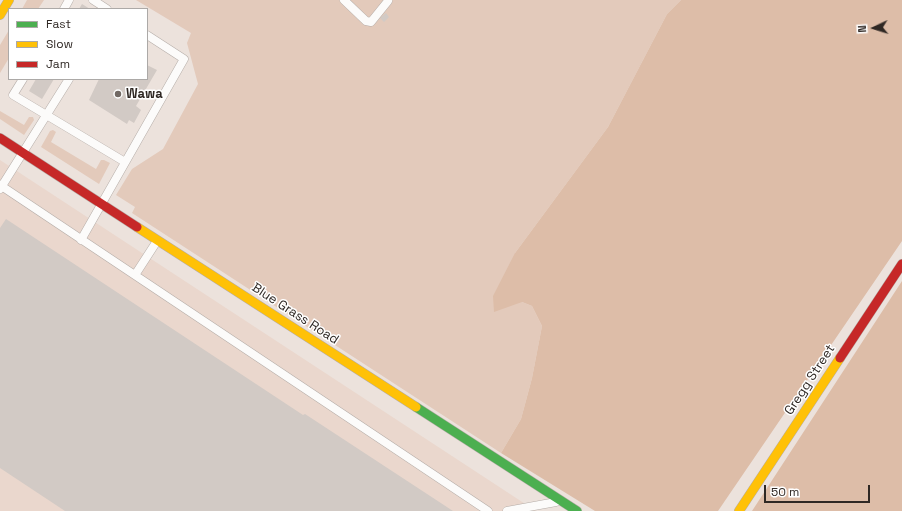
<!DOCTYPE html>
<html>
<head>
<meta charset="utf-8">
<style>
	body { margin:0 }
	#map { position:relative; width:902px; height:511px; overflow:hidden; background:#ece2dc; font-family:"Space Grotesk",sans-serif }
	canvas { display:block }
	.legend { position:absolute; left:8px; top:8px; width:140px; height:72px; box-sizing:border-box; background:#fff; border:1px solid #aca9a7; margin:0; padding:5px 7px; list-style:none; font-size:12px; color:#2f2824 }
	.legend li { display:flex; align-items:center; gap:8px; height:20px }
	.legend b { width:20px; border:1px solid #aca9a7 }
	.north { position:absolute; left:854px; top:8px; width:40px; height:40px; -webkit-text-stroke:3px #fff; paint-order:stroke; rotate:266deg; font-size:11px; font-weight:700; line-height:16px; text-align:center; color:#2f2824 }
	.north::after { content:''; display:block; margin:auto; width:14px; height:18px; background:#2f2824; clip-path:polygon(50% 0,100% 100%,50% 72%,0 100%) }
	.scale { position:absolute; left:764px; top:485px; width:106px; height:18px; box-sizing:border-box; border:2px solid #2f2824; border-top:0; padding-left:5px; font-size:12px; line-height:14px; white-space:nowrap; color:#2f2824; -webkit-text-stroke:3px #fff; paint-order:stroke }
</style>
</head>
<body>
<div id="map">
<canvas width="902" height="511"></canvas>
<ul class="legend">
<li><b style="height:5px;background:#4caf50"></b>Fast</li>
<li><b style="height:5px;background:#ffc107"></b>Slow</li>
<li><b style="height:5px;background:#c62828"></b>Jam</li>
</ul>
<div class="north">N</div>
<div class="scale">50 m</div>
</div>
<script>
const ctx = document.querySelector('canvas').getContext('2d');
ctx.lineJoin = 'round';
function fillPath(path, color) {
  ctx.fillStyle = color;
  ctx.fill(path, 'evenodd');
}
function shape(rows) {
  const path = new Path2D();
  for (const r of rows) {
    path.moveTo(r[0], r[1]);
    for (let i = 2; i < r.length; i += 2) path.lineTo(r[i], r[i + 1]);
  }
  return path;
}
function stroke(path, color, width, dash) {
  ctx.strokeStyle = color;
  ctx.lineWidth = width;
  ctx.lineCap = dash ? 'butt' : 'round';
  ctx.setLineDash(dash || []);
  ctx.stroke(path);
}
function write(font, color, halo, rows, align = 'center') {
  ctx.font = font + ' "Space Grotesk",sans-serif';
  ctx.lineWidth = 3;
  ctx.setLineDash([]);
  ctx.textBaseline = 'middle';
  ctx.strokeStyle = halo;
  ctx.fillStyle = color;
  for (const [text, x, y, turn = 0] of rows) {
    ctx.save();
    ctx.translate(x, y);
    ctx.rotate((+turn || 0) * Math.PI / 180);
    ctx.textAlign = isNaN(turn) ? turn : align;
    if (halo) ctx.strokeText(text, 0, 0);
    ctx.fillText(text, 0, 0);
    ctx.restore();
  }
}
const built = shape([
	[0,160,536,511,0,511]
]);
const green = shape([
	[27,0,44,0,38,9,22,9],
	[136,0,681,0,667,14,608,127,515,253,522,302,532,306,542,326,532,378,521,419,501,453,132,213,135,207,116,195,132,169,163,149,198,84,187,43,191,33],
	[9,30,9,58,0,73,0,45],
	[0,111,24,125,29,117,33,117,34,120,24,135,0,119],
	[53,130,56,132,51,142,96,169,101,160,104,160,110,163,99,184,41,147,50,131]
]);
const forest = shape([
	[681,0,902,0,902,241,718,511,595,511,501,453,521,419,532,378,542,326,532,306,522,302,494,312,493,296,515,253,608,127,667,14],
	[902,281,902,511,752,511]
]);
const building = shape([
	[82,4,90,9,79,9],
	[386,13,389,17,384,22,380,18],
	[147,65,157,70,136,106,141,110,134,123,129,120,127,124,89,100,99,79,147,79],
	[36,79,54,79,42,99,29,91],
	[6,219,303,415,305,414,453,511,65,511,0,468,0,228]
]);
const lane = shape([
	[93,0,107,9],
	[344,0,366,21,371,22,388,1],
	[64,9,69,0],
	[23,79,13,95,125,162],
	[0,185,488,511],
	[0,189,69,79],
	[81,240,184,59,147,35],
	[135,275,157,241],
	[507,511,556,502]
]);
const fast = shape([
	[416,407,577,511]
]);
const slow = shape([
	[0,15,9,0],
	[137,227,416,407],
	[739,511,840,358]
]);
const jam = shape([
	[0,138,137,227],
	[840,358,902,264]
]);
const markers = [
	[118,94,4,"#716964"]
];
const poiNames = [
	["Wawa",126,94]
];
const streetNames = [
	["Blue Grass Road",295,314,33],
	["Gregg Street",810,380,-57]
];
fillPath(built, '#ead7cd');
fillPath(green, '#e3cabb');
fillPath(forest, '#ddbda8');
fillPath(building, '#d2cac5');
stroke(lane, '#b5ada8', 9);
stroke(fast, '#b5ada8', 10);
stroke(slow, '#b5ada8', 10);
stroke(jam, '#b5ada8', 10);
stroke(lane, '#fcfbfa', 8);
stroke(fast, '#4caf50', 9);
stroke(slow, '#ffc107', 9);
stroke(jam, '#c62828', 9);
for (const [x, y, r, color] of markers) {
  const dot = new Path2D();
  dot.arc(x, y, r, 0, 2 * Math.PI);
  ctx.fillStyle = color;
  ctx.fill(dot);
  stroke(dot, '#fff', 1.5);
}
write('bold 13px', '#2f2824', '#fff', poiNames, 'left');
write('13px', '#2f2824', '#fff', streetNames);
</script>
</body>
</html>
